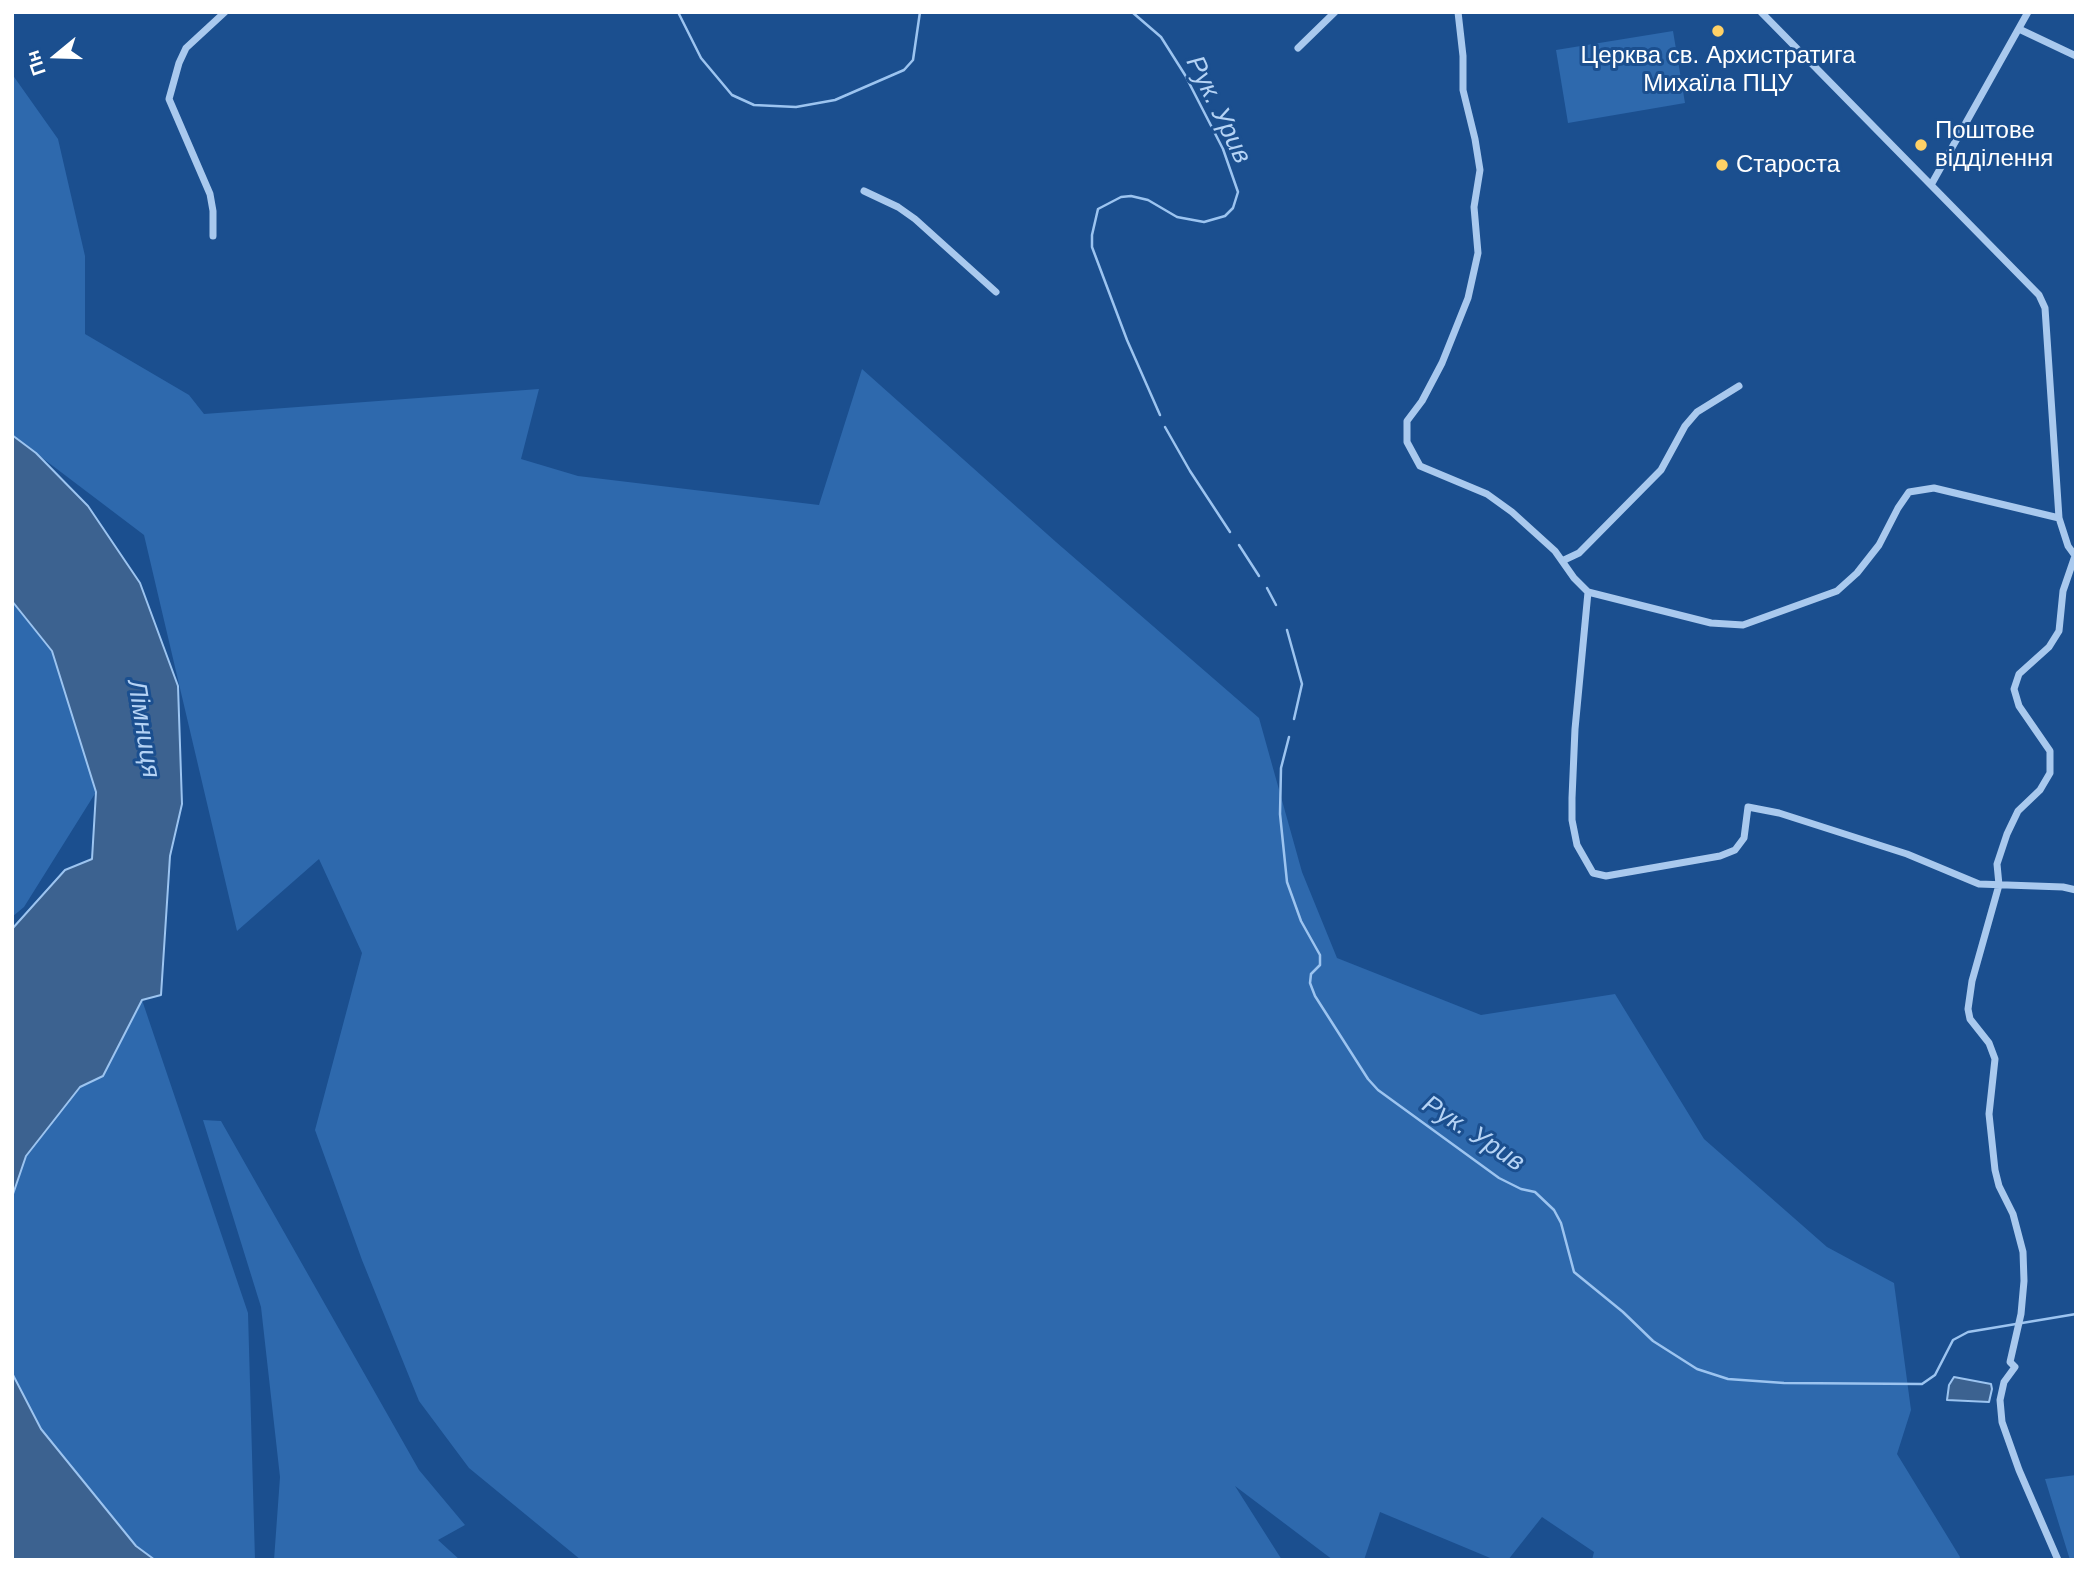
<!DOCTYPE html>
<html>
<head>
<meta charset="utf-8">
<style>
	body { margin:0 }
	#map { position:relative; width:2088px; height:1572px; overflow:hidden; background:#1b4f8f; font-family:Arial,sans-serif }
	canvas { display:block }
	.frame { position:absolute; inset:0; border:14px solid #fff; pointer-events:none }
	.north { position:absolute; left:21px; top:21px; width:70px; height:70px; -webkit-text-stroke:5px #1b4f8f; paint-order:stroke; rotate:251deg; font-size:19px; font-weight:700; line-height:28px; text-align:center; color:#fff }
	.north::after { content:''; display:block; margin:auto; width:24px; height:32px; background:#fff; clip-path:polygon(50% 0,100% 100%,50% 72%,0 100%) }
</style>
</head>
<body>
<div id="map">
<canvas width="2088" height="1572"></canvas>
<div class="frame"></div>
<div class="north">Пн</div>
</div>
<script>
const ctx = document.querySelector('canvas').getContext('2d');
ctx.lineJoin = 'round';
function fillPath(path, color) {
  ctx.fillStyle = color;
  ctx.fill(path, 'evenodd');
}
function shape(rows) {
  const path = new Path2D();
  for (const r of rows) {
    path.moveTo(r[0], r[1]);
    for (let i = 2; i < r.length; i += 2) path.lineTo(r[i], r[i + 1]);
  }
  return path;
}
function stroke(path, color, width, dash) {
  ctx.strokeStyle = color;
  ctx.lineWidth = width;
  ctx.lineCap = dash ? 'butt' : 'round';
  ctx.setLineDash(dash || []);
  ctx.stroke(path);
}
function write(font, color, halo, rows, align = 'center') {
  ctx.font = font + ' Arial,sans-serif';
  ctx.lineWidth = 6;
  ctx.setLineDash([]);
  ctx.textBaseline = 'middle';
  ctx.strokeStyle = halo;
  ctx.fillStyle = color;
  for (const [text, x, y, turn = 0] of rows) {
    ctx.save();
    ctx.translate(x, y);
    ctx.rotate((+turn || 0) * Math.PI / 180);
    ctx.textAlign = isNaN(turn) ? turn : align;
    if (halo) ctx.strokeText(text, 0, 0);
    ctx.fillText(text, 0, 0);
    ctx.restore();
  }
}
const green = shape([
	[1673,31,1685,103,1568,123,1556,50],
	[12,74,58,139,85,256,85,334,189,395,204,414,539,389,521,459,578,476,819,505,862,369,1056,542,1259,718,1302,872,1337,958,1481,1015,1615,994,1704,1139,1827,1247,1894,1283,1911,1410,1897,1454,1960,1557,1959,1560,1592,1560,1594,1552,1542,1517,1508,1560,1495,1560,1380,1512,1364,1560,1333,1560,1235,1486,1282,1560,581,1560,469,1468,419,1401,362,1260,315,1130,362,953,319,859,237,931,144,535,12,435],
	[12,601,52,651,96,792,24,907,12,917],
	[142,1000,248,1313,255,1560,155,1560,136,1546,41,1429,12,1373,12,1197,26,1156,80,1087,103,1076],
	[203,1120,221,1121,419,1470,465,1525,438,1540,460,1560,274,1560,280,1477,261,1307],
	[2076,1475,2076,1560,2070,1560,2045,1479]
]);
const water = shape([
	[12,435,36,453,88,506,140,583,178,686,182,804,170,856,161,995,142,1000,103,1076,80,1087,26,1156,12,1197,12,929,65,870,92,859,96,792,52,651,12,601,12,435],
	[12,1373,41,1429,136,1546,155,1560,12,1560,12,1373],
	[1954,1377,1991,1384,1992,1389,1989,1402,1947,1400,1949,1385,1954,1377]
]);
const stream = shape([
	[678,12,701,58,732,95,754,105,796,107,835,100,904,70,913,60,920,12],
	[1132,12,1161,37,1185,75,1223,149,1238,192,1233,208,1225,216,1204,222,1177,217,1148,200,1131,196,1121,197,1098,209,1092,235,1092,247,1127,340,1160,415],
	[1165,427,1190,471,1230,532],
	[1239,545,1259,576],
	[1267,588,1276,605],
	[1287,630,1302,684,1294,719],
	[1289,737,1281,768,1280,814,1287,882,1301,921,1320,955,1320,965,1311,974,1310,983,1315,996,1368,1079,1378,1090,1499,1178,1521,1189,1535,1192,1554,1210,1561,1223,1574,1272,1623,1312,1653,1341,1697,1369,1728,1379,1784,1383,1922,1384,1935,1375,1953,1340,1968,1332,2076,1314]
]);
const minor = shape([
	[1458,12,1463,56,1463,90,1475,139,1480,170,1474,207,1478,253,1468,298,1442,363,1422,401,1407,421,1407,442,1420,466,1487,494,1512,512,1555,551,1574,578,1588,592,1711,623,1743,625,1837,591,1857,573,1879,545,1898,508,1909,492,1934,488,2059,518],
	[1761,12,2039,295,2045,308,2059,518,2068,546,2076,557],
	[2019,29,2076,56],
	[1298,48,1335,12],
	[1931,185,2028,12],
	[864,191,898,207,915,219,996,292],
	[213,236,213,211,210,194,169,99,179,63,186,48,225,12],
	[1562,561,1579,553,1661,470,1685,426,1697,412,1739,386],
	[1588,592,1575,729,1572,798,1572,820,1577,845,1593,873,1606,876,1720,856,1735,850,1744,838,1748,807,1779,813,1907,854,1979,884,2063,887,2076,890],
	[2058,1560,2019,1470,2002,1422,2000,1400,2004,1382,2015,1367,2010,1362,2021,1314,2024,1281,2023,1252,2013,1214,1999,1186,1995,1170,1989,1114,1995,1059,1989,1043,1970,1019,1968,1009,1972,981,1999,885,1997,864,2007,834,2018,811,2040,790,2050,773,2050,751,2019,706,2014,689,2019,674,2049,647,2059,631,2063,591,2075,556]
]);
const markers = [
	[1718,31,7,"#ffd166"],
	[1921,145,7,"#ffd166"],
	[1722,165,7,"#ffd166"]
];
const poiNames = [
	["Церква св. Архистратига",1718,56,"center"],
	["Михаїла ПЦУ",1718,84,"center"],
	["Поштове",1935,131],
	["відділення",1935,159],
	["Староста",1736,165]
];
const waterNames = [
	["Рук. Урив",1218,110,64],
	["Лімниця",143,729,81],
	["Рук. Урив",1473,1134,33]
];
fillPath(green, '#2e69ad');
fillPath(water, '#3c6290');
stroke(water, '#9cc4f0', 2);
stroke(stream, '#9cc4f0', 2.5);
stroke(minor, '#a9c9ee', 7);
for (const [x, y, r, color] of markers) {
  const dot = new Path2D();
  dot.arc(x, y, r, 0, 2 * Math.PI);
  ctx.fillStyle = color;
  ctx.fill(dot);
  stroke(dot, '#1b4f8f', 2.5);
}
write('24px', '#fff', '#1b4f8f', poiNames, 'left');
write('italic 26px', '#b5d3f5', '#1b4f8f', waterNames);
</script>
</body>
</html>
